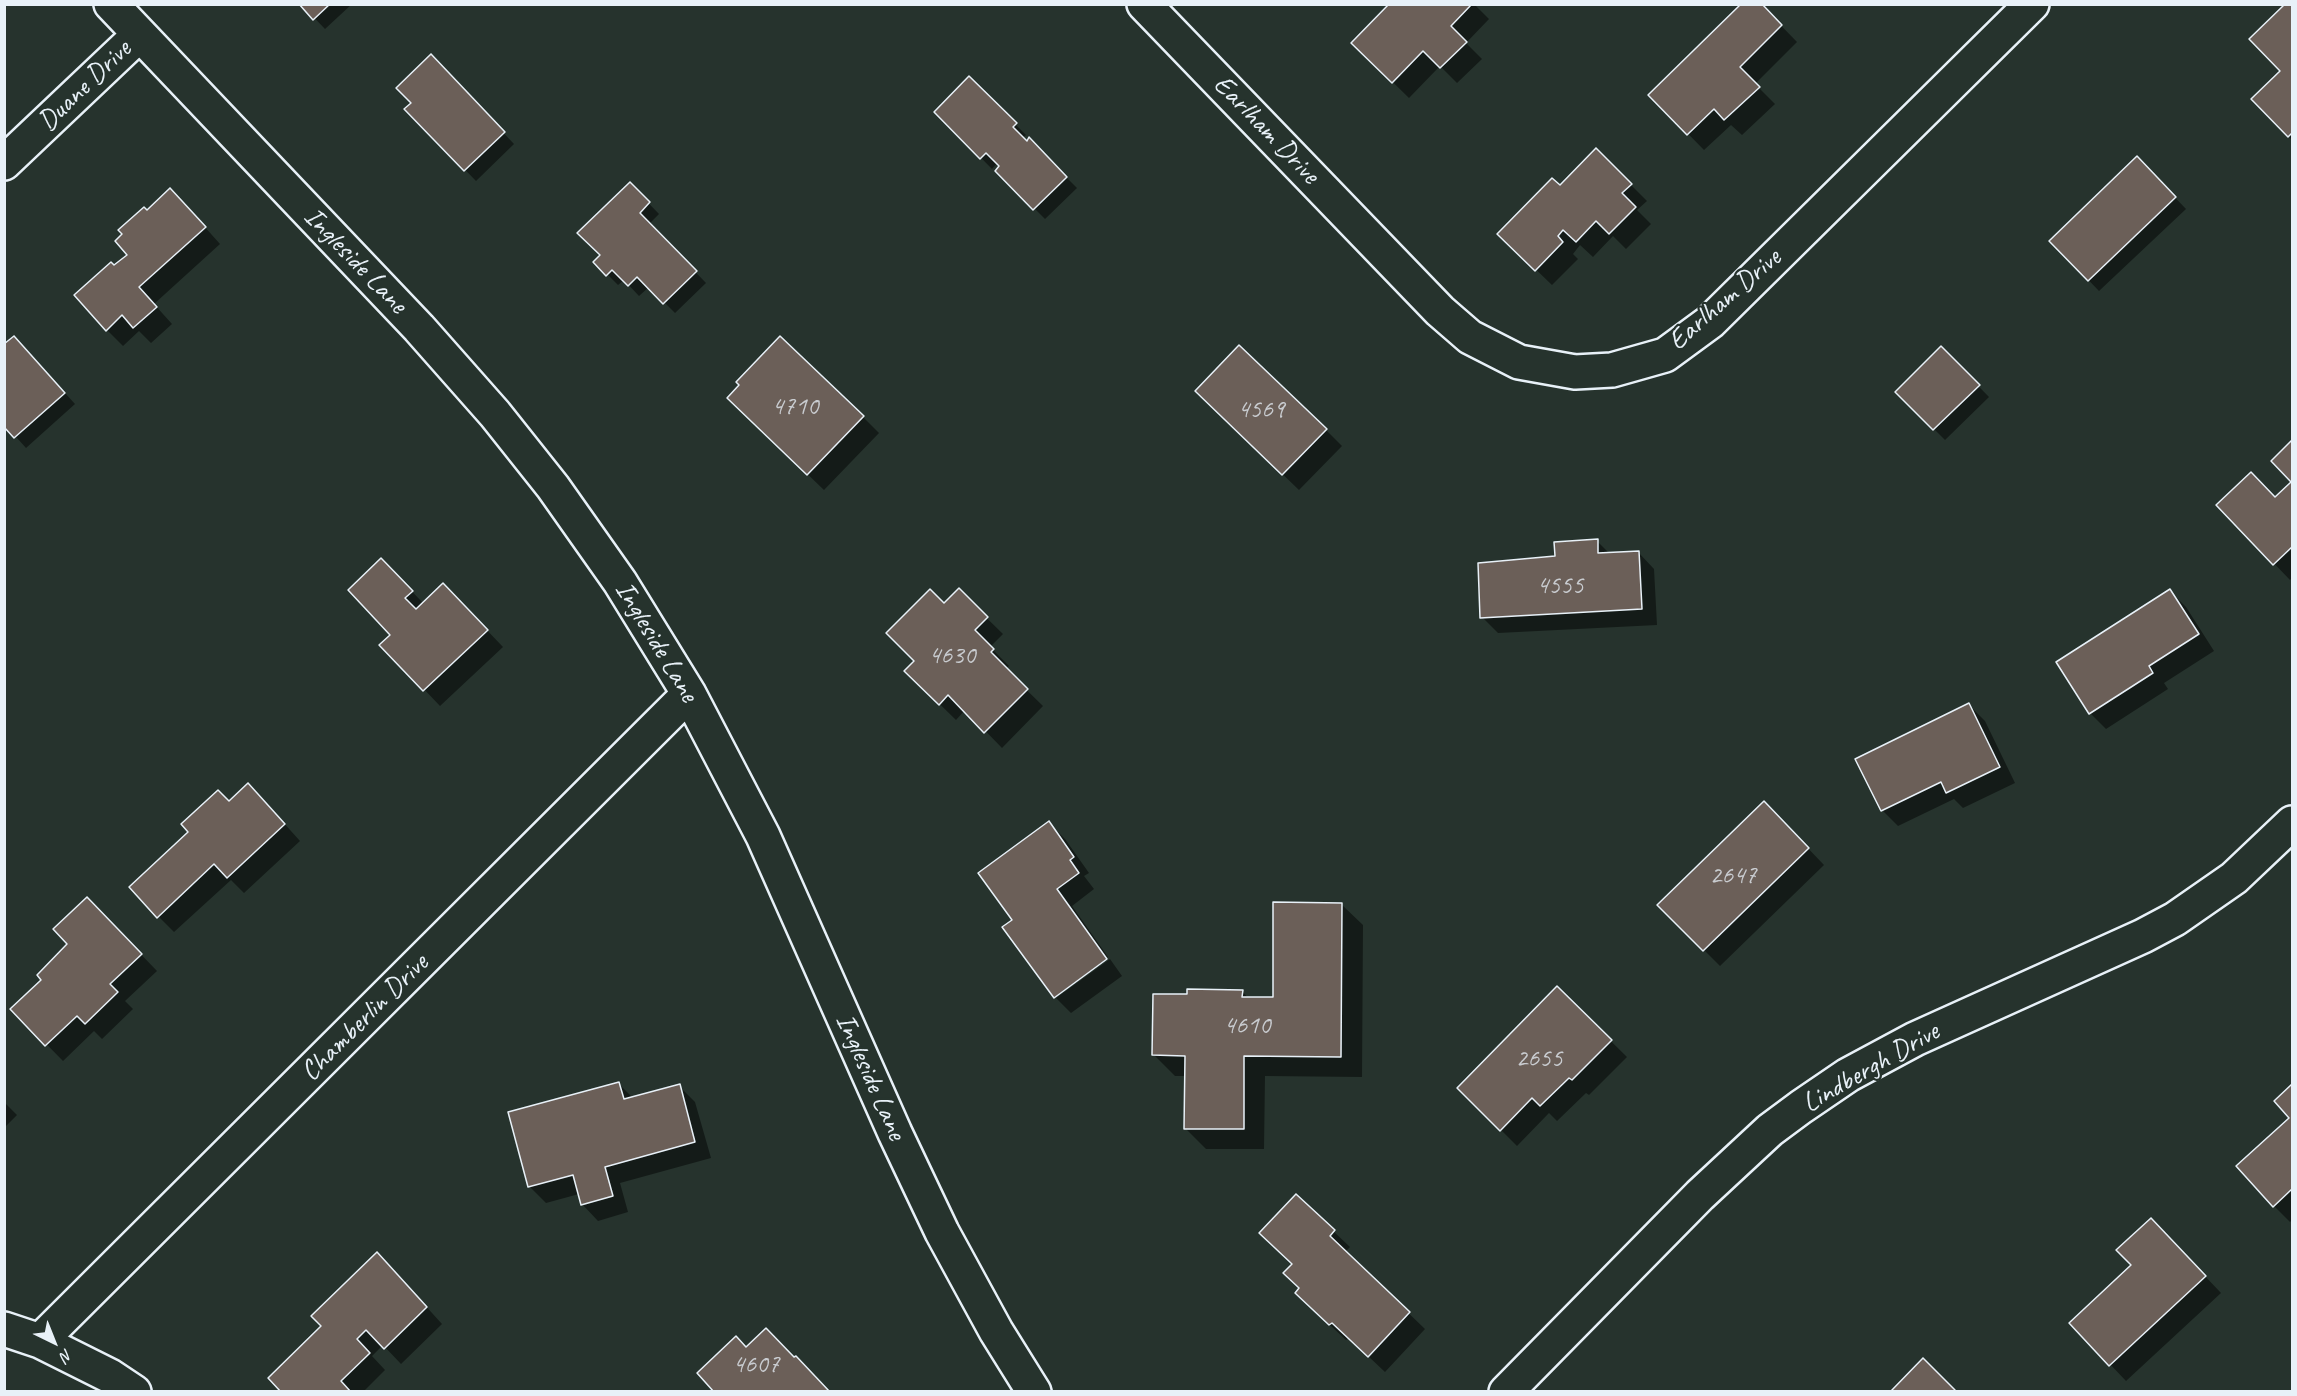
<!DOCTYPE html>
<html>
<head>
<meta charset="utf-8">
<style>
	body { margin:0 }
	#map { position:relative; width:2297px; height:1396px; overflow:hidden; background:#26332d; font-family:Caveat,sans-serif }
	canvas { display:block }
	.frame { position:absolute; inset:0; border:6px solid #e8f1f8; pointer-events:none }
	.north { position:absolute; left:24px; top:1312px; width:60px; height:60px; -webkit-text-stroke:4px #26332d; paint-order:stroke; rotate:137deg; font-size:16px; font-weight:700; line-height:24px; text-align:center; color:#e8f1f8 }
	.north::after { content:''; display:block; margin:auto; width:21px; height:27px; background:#e8f1f8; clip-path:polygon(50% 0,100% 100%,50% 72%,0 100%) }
</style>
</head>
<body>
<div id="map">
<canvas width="2297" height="1396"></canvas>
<div class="frame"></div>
<div class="north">N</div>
</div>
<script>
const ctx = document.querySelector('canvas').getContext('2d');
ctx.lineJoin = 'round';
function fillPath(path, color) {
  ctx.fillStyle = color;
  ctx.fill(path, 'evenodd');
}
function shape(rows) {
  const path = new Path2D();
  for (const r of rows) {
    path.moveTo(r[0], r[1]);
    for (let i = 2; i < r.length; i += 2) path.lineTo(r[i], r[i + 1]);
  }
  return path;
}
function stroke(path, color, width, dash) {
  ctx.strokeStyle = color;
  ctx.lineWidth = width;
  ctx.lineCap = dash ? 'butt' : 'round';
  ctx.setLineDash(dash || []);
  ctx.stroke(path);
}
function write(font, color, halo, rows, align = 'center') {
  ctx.font = font + ' Caveat,sans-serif';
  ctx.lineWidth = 4.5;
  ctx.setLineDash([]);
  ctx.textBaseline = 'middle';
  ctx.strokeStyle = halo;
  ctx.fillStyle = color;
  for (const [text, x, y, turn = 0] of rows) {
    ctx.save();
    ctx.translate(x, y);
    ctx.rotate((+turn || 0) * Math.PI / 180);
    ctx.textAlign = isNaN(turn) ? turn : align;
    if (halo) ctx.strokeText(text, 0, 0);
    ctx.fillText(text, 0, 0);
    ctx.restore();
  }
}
const shadow = shape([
	[301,4,352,4,325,29],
	[1392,4,1474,4,1489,19,1466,43,1482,59,1457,83,1440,66,1409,98,1353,43],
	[1760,4,1797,42,1755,84,1775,104,1742,135,1731,125,1704,150,1650,95],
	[2287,4,2292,4,2292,140,2253,99,2282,71],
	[441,67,514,144,476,181,406,109],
	[969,78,1026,135,1022,138,1027,143,1029,140,1077,188,1045,219,997,171,1001,166,998,162,992,169,936,112],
	[1596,150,1647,201,1637,210,1651,224,1626,249,1613,236,1593,257,1580,245,1573,254,1578,259,1552,285,1499,234,1560,187],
	[2137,158,2186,209,2099,291,2051,241],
	[630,184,659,214,649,224,706,283,675,313,649,287,639,296,624,280,618,285,595,262,602,255],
	[186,206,220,244,154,304,172,324,151,343,139,331,123,346,107,330,114,267],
	[4,346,25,349,75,404,26,448,9,429,4,433],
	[1941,348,1989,397,1945,440,1897,392],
	[1213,407,1326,430,1342,446,1299,490],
	[745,414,863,417,879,433,824,490],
	[2292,442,2292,481,2273,461],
	[2292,482,2292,578,2290,580,2218,505,2275,499],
	[1597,541,1610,554,1638,552,1654,569,1657,625,1498,633,1482,617],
	[397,576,424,604,459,601,503,647,440,706,382,645,393,635],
	[959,591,1003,634,990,647,1009,666,1005,669,1043,706,1002,748,965,710,956,720,906,671,916,661,944,606],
	[2170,591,2186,607,2214,651,2164,683,2168,689,2106,729,2090,713],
	[1969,705,1985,721,2015,783,1963,808,1954,799,1898,826,1882,810],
	[264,801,300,841,244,893,231,880,174,932,158,916,229,803],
	[1780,819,1824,865,1720,966,1659,905],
	[1049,823,1065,839,1089,873,1084,876,1094,889,1072,906,1108,957,1055,995,1055,998,1004,927,1014,920],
	[1342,905,1363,925,1362,1077,1265,1076,1264,1149,1206,1149,1185,1128,1186,1076,1175,1076,1154,1055,1189,995,1242,991,1249,999,1274,999],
	[103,915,157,971,125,1001,133,1009,102,1039,94,1031,63,1061,12,1009,43,980],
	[1110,959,1122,976,1071,1013,1056,998],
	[1557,988,1627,1057,1589,1095,1586,1093,1557,1121,1549,1113,1517,1146,1459,1088],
	[619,1084,633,1098,679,1086,695,1102,711,1158,620,1183,628,1212,598,1221,582,1204,579,1194,546,1203,530,1187,510,1113],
	[2292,1086,2292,1220,2290,1222,2274,1206,2291,1118,2276,1101],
	[4,1102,17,1115,4,1128],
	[1296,1196,1350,1247,1345,1252,1425,1329,1385,1372,1349,1338,1346,1340,1313,1309,1300,1289,1293,1264],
	[2167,1236,2221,1293,2126,1381,2071,1323],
	[393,1270,442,1324,401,1364,383,1345,372,1356,385,1370,363,1392,283,1392,323,1326]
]);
const building = shape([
	[299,4,330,4,313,20,299,4],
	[1389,4,1472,4,1451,26,1467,42,1440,68,1423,51,1392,83,1351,43,1389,4],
	[1741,4,1762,4,1782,25,1740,67,1760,87,1724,120,1714,109,1687,135,1648,95,1741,4],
	[2285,4,2292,4,2292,133,2288,137,2251,99,2280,71,2249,39,2285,4],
	[431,54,505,132,464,171,404,109,411,103,396,88,431,54],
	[969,76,1017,123,1013,127,1027,141,1029,137,1067,177,1033,210,995,171,999,166,986,153,980,159,934,112,969,76],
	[1596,148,1632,184,1622,193,1636,207,1609,234,1596,221,1576,242,1563,230,1558,236,1563,242,1535,271,1497,234,1552,178,1560,185,1596,148],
	[2137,156,2176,197,2088,281,2049,241,2137,156],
	[630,182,650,202,640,213,697,271,663,304,637,277,628,286,612,270,606,276,593,262,600,255,577,233,630,182],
	[170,188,206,227,139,287,157,307,133,328,122,315,106,331,74,295,111,262,114,265,127,255,115,241,122,234,118,230,144,207,147,210,170,188],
	[14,336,65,393,14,438,4,427,4,344,14,336],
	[780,336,864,416,807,475,727,398,739,385,736,382,780,336],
	[1239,345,1327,429,1282,475,1195,391,1239,345],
	[1941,346,1980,385,1933,430,1895,392,1941,346],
	[2292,440,2292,547,2273,565,2216,505,2251,472,2275,497,2291,482,2271,461,2292,440],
	[1598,539,1598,553,1639,551,1642,609,1480,618,1478,563,1555,556,1554,542,1598,539],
	[381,558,413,591,405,598,416,609,443,583,488,630,423,691,379,645,390,635,348,590,381,558],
	[959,588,988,617,975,630,994,649,991,652,1028,689,984,733,948,695,939,705,904,671,914,661,886,633,930,589,944,603,959,588],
	[2170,589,2199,634,2149,666,2153,673,2089,714,2056,662,2170,589],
	[1969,703,2000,767,1946,793,1941,782,1881,811,1855,759,1969,703],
	[248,783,285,824,227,878,214,864,157,918,129,887,188,832,181,824,218,790,229,801,248,783],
	[1764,801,1809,848,1703,951,1657,905,1764,801],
	[1049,821,1074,857,1070,860,1079,873,1057,889,1107,959,1054,998,1002,927,1012,920,978,873,1049,821],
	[87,897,142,954,110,984,118,992,85,1024,77,1016,45,1046,10,1009,41,980,37,975,67,944,53,929,87,897],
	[1273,902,1342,903,1341,1057,1244,1056,1244,1129,1184,1129,1185,1056,1152,1055,1153,994,1187,994,1187,989,1243,990,1242,997,1273,997,1273,902],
	[1557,986,1612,1040,1572,1080,1569,1078,1540,1106,1532,1098,1500,1131,1457,1088,1557,986],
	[619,1082,624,1099,680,1084,695,1142,605,1167,613,1196,581,1205,573,1175,528,1187,508,1112,619,1082],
	[2292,1084,2292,1189,2273,1207,2236,1166,2289,1118,2274,1101,2292,1084],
	[1296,1194,1335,1230,1330,1236,1410,1312,1368,1357,1332,1323,1329,1325,1295,1293,1299,1288,1283,1273,1292,1264,1259,1233,1296,1194],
	[2151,1218,2206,1276,2109,1366,2069,1323,2131,1265,2116,1250,2151,1218],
	[377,1252,427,1307,384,1349,366,1330,357,1339,370,1353,341,1381,351,1392,281,1392,268,1378,321,1326,311,1316,377,1252],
	[766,1328,794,1357,796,1356,830,1392,714,1392,697,1373,736,1336,746,1347,766,1328],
	[1923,1358,1955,1390,1953,1392,1891,1391,1923,1358]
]);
const minor = shape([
	[111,4,419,328,495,414,553,487,620,582,689,694,763,836,895,1133,942,1232,996,1331,1034,1392],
	[1144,4,1440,311,1470,337,1519,362,1575,372,1612,370,1665,355,1710,322,2032,4],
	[4,163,139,35],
	[4,1329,40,1341,110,1376,134,1392],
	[40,1341,689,694],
	[1506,1392,1700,1195,1770,1130,1801,1107,1848,1075,1915,1039,2143,936,2175,919,2234,878,2292,823]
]);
const numberNames = [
	["4710",795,407],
	["4569",1261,410],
	["4555",1560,586],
	["4630",952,656],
	["2647",1733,876],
	["4610",1247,1026],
	["2655",1539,1059],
	["4607",756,1365]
];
const streetNames = [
	["Duane Drive",85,86,-44],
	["Earlham Drive",1266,130,46],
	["Ingleside Lane",355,261,46],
	["Earlham Drive",1725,300,-41],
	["Ingleside Lane",656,642,59],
	["Chamberlin Drive",365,1018,-45],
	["Lindbergh Drive",1871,1068,-30],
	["Ingleside Lane",870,1077,66]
];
fillPath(shadow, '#0007');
fillPath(building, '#6b5f58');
stroke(building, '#e8f1f8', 1.5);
stroke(minor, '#e8f1f8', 38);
stroke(minor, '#26332d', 33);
write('26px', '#c9ccd0', null, numberNames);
write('28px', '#e8f1f8', '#26332d', streetNames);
</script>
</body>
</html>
